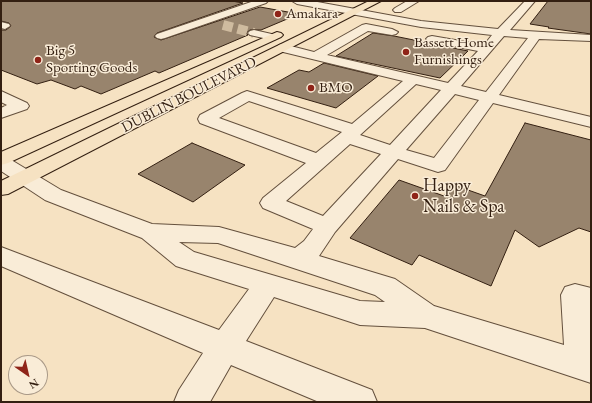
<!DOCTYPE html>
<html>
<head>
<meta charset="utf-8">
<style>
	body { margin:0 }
	#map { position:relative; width:592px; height:403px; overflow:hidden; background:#f6e2c2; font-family:"EB Garamond",serif }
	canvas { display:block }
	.frame { position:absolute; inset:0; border:2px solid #331f11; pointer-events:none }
	.north { position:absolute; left:8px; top:355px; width:40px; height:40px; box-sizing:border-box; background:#f9ecd7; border:1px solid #aa9a88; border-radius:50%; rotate:146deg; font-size:11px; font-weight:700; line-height:16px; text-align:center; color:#331f11 }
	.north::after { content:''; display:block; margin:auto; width:14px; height:18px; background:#8f2418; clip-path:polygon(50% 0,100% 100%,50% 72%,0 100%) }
</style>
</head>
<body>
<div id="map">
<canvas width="592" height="403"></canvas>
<div class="frame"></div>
<div class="north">N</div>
</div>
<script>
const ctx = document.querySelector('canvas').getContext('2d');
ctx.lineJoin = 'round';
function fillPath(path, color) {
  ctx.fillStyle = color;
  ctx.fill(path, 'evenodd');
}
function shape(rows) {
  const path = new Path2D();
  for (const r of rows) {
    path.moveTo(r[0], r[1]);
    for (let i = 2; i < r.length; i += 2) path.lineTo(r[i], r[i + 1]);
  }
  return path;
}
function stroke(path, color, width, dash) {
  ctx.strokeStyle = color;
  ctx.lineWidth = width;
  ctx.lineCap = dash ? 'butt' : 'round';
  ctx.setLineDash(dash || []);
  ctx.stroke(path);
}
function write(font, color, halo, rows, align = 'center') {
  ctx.font = font + ' "EB Garamond",serif';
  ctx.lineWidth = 3;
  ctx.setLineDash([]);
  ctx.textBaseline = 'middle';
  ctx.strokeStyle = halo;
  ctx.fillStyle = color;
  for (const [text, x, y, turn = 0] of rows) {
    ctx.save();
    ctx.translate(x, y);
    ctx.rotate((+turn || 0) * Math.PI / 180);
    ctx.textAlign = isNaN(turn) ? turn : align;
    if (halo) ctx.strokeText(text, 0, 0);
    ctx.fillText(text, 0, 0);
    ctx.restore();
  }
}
const building = shape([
	[1,1,232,1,243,3,157,33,154,37,161,40,260,7,299,14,261,30,250,30,246,33,248,35,159,73,155,71,101,94,81,86,75,89,51,80,37,84,1,70,1,30,6,30,11,26,9,23,1,21,1,1],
	[548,1,591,1,591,34,548,28,549,27,530,24,548,1],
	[373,33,394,36,468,51,440,78,336,56,373,33],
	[324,63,378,76,336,108,267,88,299,70,309,72,324,63],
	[525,123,591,140,591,232,579,228,539,247,515,230,491,286,419,255,412,265,350,238,399,180,444,196,451,184,485,196,525,123],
	[192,143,245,165,193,202,138,174,192,143]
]);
const minorTunnel = shape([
	[223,25,254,33]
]);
const minor = shape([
	[254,1,268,1,266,3,165,38,161,39,157,38,155,36,157,34,254,1],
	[292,1,312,1,421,21,498,29,525,1,535,1,510,30,591,35,591,41,539,39,499,95,591,117,591,127,493,103,445,170,438,172,398,159,335,232,319,256,395,279,434,306,564,345,561,295,565,287,575,284,591,288,591,383,425,328,360,325,274,297,246,341,372,390,377,402,319,402,231,365,210,402,174,402,179,390,203,353,1,266,1,247,219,330,249,289,176,266,142,238,45,200,1,171,1,156,8,158,61,190,152,224,219,227,295,248,304,241,313,229,263,208,260,203,263,198,306,163,200,123,198,119,200,115,242,93,247,91,352,124,403,81,279,51,277,48,279,45,283,44,314,52,362,25,366,24,392,29,398,32,396,34,392,35,368,31,327,55,448,83,478,51,428,41,426,39,428,37,432,36,484,45,492,35,421,27,297,4,292,1],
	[504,36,528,38,486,92,461,86,504,36],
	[416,84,441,90,390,145,360,135,416,84],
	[455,94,479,100,434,158,406,150,455,94],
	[249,101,342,132,316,153,219,118,249,101],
	[350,144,381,154,323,216,286,201,350,144],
	[179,242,218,243,375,295,385,302,360,301,194,252,179,242],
	[407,1,419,1,401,12,395,12,393,10,395,8,407,1],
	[1,22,9,24,10,26,5,29,1,28,1,22],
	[254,30,276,35,278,37,276,39,272,40,250,35,248,33,250,31,254,30],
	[1,91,27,103,29,106,27,109,1,118,1,108,7,105,1,102,1,91]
]);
const major = shape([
	[369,1,381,1,8,194,1,195,1,181,369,1],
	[277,32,281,33,283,35,281,37,8,163,1,165,1,152,277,32]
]);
const markers = [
	[278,14,4,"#8f2418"],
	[406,52,4,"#8f2418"],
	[38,60,4,"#8f2418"],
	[311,88,4,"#8f2418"],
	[415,196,4,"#8f2418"]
];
const farPoinames = [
	["Amakara",286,14],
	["Bassett Home",414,43],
	["Furnishings",414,60],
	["Big 5",46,51],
	["Sporting Goods",46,68],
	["BMO",319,88]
];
const farStreetnames = [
	["DUBLIN BOULEVARD",189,95,-27]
];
const poiNames = [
	["Happy",423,186],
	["Nails & Spa",423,207]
];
fillPath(building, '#98846d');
stroke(building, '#331f11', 1);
stroke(minorTunnel, '#cfbb9f', 10, [10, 5]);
stroke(minor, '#64503d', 2);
stroke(major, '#331f11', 2);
fillPath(minor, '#f9ecd7');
fillPath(major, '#f6e2c2');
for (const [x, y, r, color] of markers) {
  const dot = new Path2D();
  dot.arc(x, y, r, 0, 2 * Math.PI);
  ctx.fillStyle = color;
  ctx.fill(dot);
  stroke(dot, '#f9ecd7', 1.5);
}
write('15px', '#331f11', '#f9ecd7', farPoinames, 'left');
write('15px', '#331f11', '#f9ecd7', farStreetnames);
write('18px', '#331f11', '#f9ecd7', poiNames, 'left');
</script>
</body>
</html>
